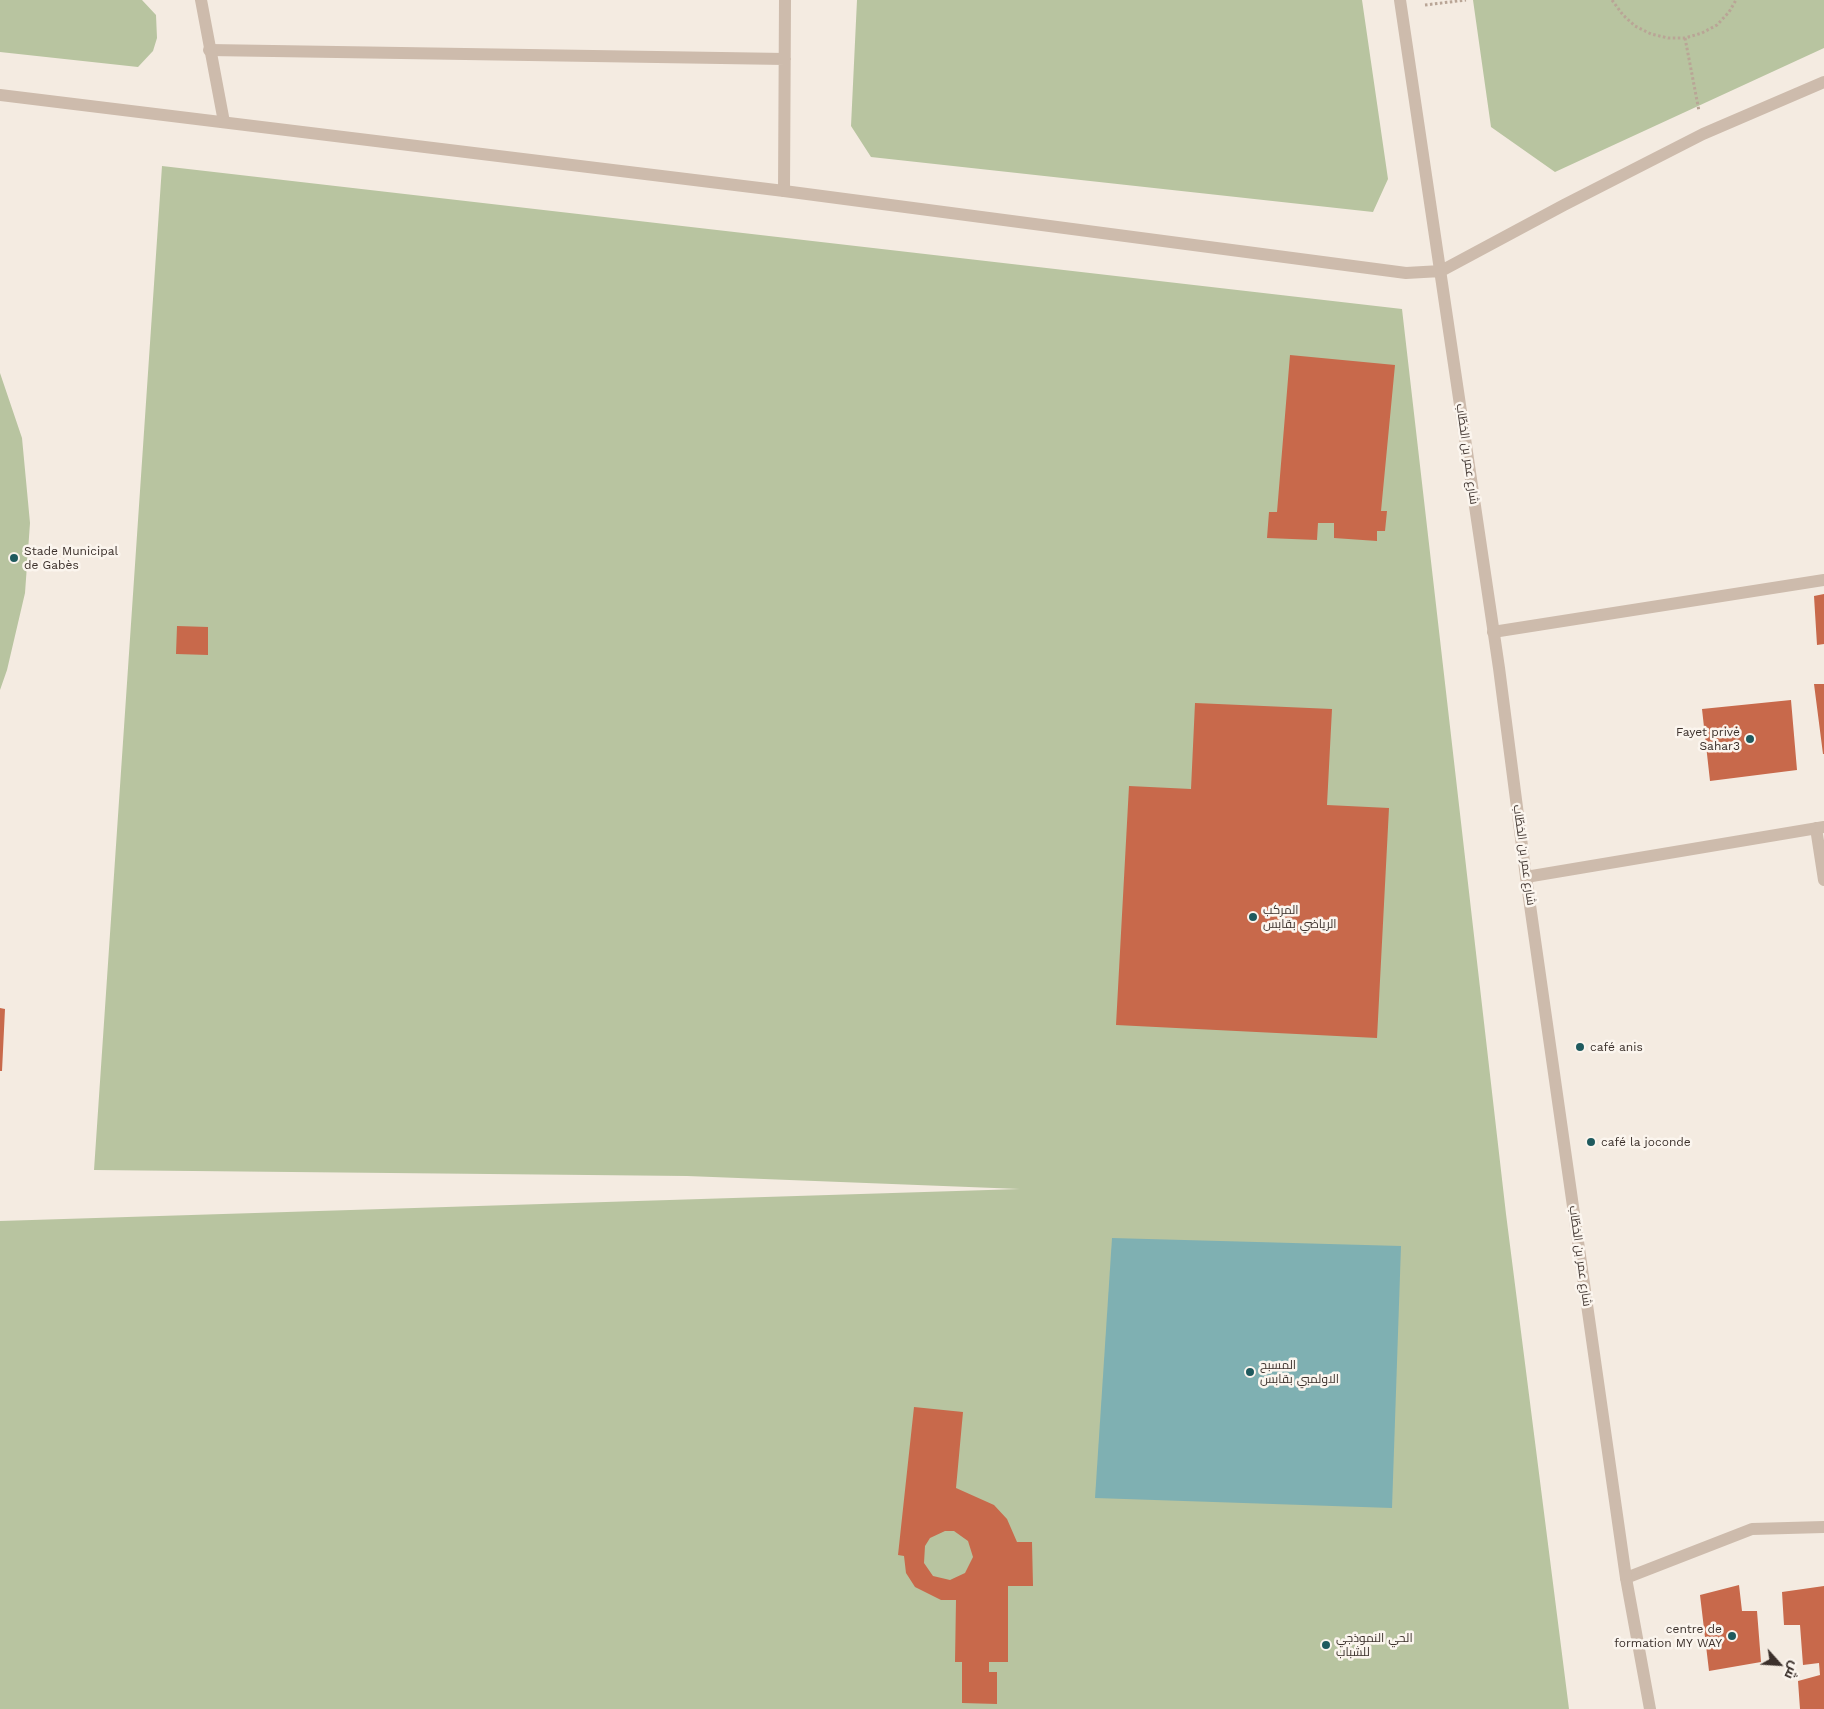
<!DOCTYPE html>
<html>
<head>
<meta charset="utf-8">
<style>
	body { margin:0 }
	#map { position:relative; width:1824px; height:1709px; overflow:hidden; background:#f4ebe1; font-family:"Work Sans",Cairo,sans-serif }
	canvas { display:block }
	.north { position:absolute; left:1754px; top:1639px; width:50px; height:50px; -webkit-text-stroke:4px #fbf5ee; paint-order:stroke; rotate:116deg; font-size:14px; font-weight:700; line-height:20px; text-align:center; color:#3b302b }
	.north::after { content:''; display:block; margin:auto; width:18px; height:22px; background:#3b302b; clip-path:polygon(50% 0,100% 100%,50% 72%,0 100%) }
</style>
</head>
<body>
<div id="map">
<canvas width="1824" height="1709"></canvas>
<div class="north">ش</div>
</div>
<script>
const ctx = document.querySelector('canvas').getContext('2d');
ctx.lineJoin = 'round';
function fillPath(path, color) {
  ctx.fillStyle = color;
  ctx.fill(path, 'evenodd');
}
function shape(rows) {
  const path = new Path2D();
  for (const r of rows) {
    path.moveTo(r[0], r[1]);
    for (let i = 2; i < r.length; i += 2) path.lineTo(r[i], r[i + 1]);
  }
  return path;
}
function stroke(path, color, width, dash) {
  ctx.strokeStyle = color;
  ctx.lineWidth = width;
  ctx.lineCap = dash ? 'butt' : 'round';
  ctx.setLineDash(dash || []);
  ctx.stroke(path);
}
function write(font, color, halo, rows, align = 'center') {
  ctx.font = font + ' "Work Sans",Cairo,sans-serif';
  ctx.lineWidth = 5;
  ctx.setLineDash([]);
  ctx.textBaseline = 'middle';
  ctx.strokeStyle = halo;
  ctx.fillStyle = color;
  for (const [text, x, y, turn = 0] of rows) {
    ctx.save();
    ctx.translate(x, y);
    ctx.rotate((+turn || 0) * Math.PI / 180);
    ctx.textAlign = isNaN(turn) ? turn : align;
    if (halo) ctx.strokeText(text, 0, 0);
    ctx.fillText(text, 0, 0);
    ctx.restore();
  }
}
const green = shape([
	[0,0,142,0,156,15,157,38,153,51,138,67,0,52],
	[857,0,1362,0,1388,179,1373,212,871,157,851,126],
	[1473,0,1824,0,1824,48,1555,172,1491,127],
	[162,166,1402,309,1506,1214,1569,1709,0,1709,0,1221,1020,1189,687,1176,94,1170],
	[0,373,22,438,30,523,25,593,7,670,0,690]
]);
const water = shape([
	[1112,1238,1401,1246,1392,1508,1095,1498]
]);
const building = shape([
	[1290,355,1395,365,1381,511,1387,511,1385,531,1377,531,1377,541,1334,538,1334,523,1318,523,1317,540,1267,538,1269,512,1277,512],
	[1824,594,1824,644,1817,645,1814,596],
	[177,626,208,627,208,655,176,654],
	[1814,684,1824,684,1824,754,1823,754],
	[1791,700,1797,770,1710,781,1702,709],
	[1195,703,1332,709,1327,805,1389,808,1377,1038,1116,1025,1129,786,1191,789],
	[0,1008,5,1009,2,1071,0,1071],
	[914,1407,963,1412,956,1488,994,1505,1007,1519,1017,1542,1032,1542,1033,1586,1008,1586,1008,1662,989,1662,989,1672,997,1672,997,1704,962,1703,962,1662,955,1662,956,1600,941,1600,915,1587,906,1573,904,1556,898,1555],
	[945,1531,954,1531,968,1541,973,1557,965,1573,950,1580,933,1576,924,1563,925,1546,930,1538],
	[1739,1585,1742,1611,1757,1611,1761,1662,1709,1671,1700,1595],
	[1824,1586,1824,1709,1800,1709,1798,1681,1820,1675,1819,1663,1803,1665,1800,1625,1784,1625,1782,1592]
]);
const path = shape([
	[1612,0,1623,15,1635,26,1651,34,1668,38,1685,38,1702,33,1717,25,1729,12,1736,0],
	[1425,5,1466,0],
	[1685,38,1699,111]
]);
const service = shape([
	[209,50,785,59],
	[784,191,785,0]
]);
const minor = shape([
	[201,0,224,122],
	[1493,632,1824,580],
	[1816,828,1824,880],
	[1526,877,1824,827],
	[1626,1578,1752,1529,1824,1527]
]);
const tertiary = shape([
	[1400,0,1499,668,1526,877,1626,1578,1650,1709],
	[0,95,784,191,1406,273,1441,271,1564,205,1703,134,1824,82]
]);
const markers = [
	[14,558,5,"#1f5a5e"],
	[1750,739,5,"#1f5a5e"],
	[1253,917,5,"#1f5a5e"],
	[1580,1047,5,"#1f5a5e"],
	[1591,1142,5,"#1f5a5e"],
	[1250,1372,5,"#1f5a5e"],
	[1732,1636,5,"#1f5a5e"],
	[1326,1645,5,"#1f5a5e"]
];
const streetNames = [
	["شارع عمر بن الخطّاب",1467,454,82],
	["شارع عمر بن الخطّاب",1524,855,82],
	["شارع عمر بن الخطّاب",1580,1256,82]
];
const poiNames = [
	["Stade Municipal",24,551],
	["de Gabès",24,565],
	["Fayet privė",1740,732,"right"],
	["Sahar3",1740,746,"right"],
	["المركب",1263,910],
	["الرياضي بقابس",1263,924],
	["café anis",1590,1047],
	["café la joconde",1601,1142],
	["المسبح",1260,1365],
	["الاولمبي بقابس",1260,1379],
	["centre de",1722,1629,"right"],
	["formation MY WAY",1722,1643,"right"],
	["الحي النموذجي",1336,1638],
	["للشباب",1336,1652]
];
fillPath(green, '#b8c4a0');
fillPath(water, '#7fb0b2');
fillPath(building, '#c8694b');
stroke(path, '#b9a596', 3, [2.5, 2.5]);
stroke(service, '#cdbbac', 12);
stroke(minor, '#cdbbac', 12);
stroke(tertiary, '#cdbbac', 12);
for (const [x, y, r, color] of markers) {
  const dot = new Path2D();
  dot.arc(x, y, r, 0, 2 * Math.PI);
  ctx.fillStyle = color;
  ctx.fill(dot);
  stroke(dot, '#fbf5ee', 2);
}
write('12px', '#3b302b', '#fbf5ee', streetNames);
write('12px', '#3b302b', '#fbf5ee', poiNames, 'left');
</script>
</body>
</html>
